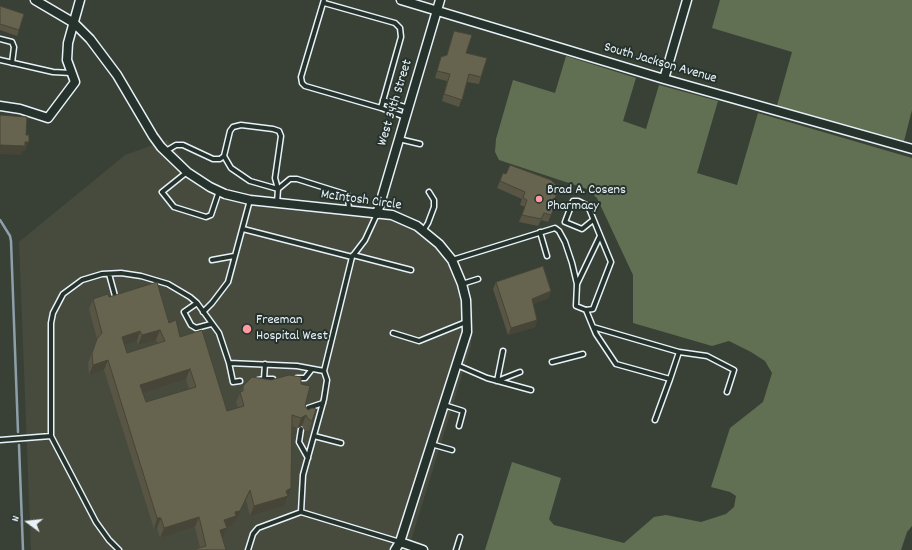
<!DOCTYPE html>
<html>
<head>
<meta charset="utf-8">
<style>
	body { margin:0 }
	#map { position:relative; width:912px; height:550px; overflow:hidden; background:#394137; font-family:Dekko,sans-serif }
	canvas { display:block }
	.north { position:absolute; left:8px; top:502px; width:40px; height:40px; -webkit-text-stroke:3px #26332d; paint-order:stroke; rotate:285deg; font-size:11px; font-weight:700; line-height:16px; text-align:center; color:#e8f1f8 }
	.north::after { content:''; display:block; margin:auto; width:14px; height:18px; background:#e8f1f8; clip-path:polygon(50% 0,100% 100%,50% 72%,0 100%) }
</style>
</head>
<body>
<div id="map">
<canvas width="912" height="550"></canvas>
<div class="north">N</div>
</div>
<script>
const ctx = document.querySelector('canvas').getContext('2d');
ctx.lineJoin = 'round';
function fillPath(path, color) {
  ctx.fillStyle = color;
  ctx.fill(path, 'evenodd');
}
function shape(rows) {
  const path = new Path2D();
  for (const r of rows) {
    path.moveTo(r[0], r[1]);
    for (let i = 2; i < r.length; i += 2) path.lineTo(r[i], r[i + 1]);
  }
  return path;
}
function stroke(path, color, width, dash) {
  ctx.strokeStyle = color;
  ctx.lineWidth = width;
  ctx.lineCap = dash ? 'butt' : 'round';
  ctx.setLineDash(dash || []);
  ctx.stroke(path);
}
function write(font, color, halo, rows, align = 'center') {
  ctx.font = font + ' Dekko,sans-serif';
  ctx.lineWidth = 4;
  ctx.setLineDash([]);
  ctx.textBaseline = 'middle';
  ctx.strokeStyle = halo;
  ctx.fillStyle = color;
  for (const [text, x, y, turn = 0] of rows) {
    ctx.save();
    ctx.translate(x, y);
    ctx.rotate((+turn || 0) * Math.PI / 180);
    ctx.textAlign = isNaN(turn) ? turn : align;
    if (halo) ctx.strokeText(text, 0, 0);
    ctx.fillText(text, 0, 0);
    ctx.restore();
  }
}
const built = shape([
	[167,140,189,166,221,188,254,197,365,206,419,222,452,251,464,276,473,312,471,346,408,550,31,550,19,242,125,155]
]);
const green = shape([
	[720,0,912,0,912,110,903,145,776,109,792,52,712,28],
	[566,56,636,78,623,121,646,129,659,85,718,101,697,173,737,185,758,113,912,158,912,526,907,532,901,550,485,550,512,462,561,478,549,519,554,525,624,543,654,517,666,515,701,522,726,514,734,507,736,496,730,492,711,487,730,428,763,402,772,373,765,361,751,352,729,341,712,346,633,323,633,275,597,198,587,189,499,160,495,152,496,139,513,80,555,93]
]);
const stream = shape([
	[0,220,10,236,11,241,18,432],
	[19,445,23,550]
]);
const service = shape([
	[324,3,395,23,400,28,401,37,381,108,305,86,302,83,301,77,324,0],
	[0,39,12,42,14,47,12,63],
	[0,60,53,72,71,73],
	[383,100,408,108],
	[381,108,405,117],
	[241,125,273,129,279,131,281,136,275,178,278,189,250,181,231,168,224,156,230,131,233,127,241,125],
	[399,139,420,144],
	[166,151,176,145,183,145,213,159,220,159,224,156],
	[187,172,162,192,174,207,206,217,211,215,219,191],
	[277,203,278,189,290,179,297,179,348,195,349,210],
	[243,229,352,257],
	[423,231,428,223,434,207,434,200,429,192],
	[540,232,547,256],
	[353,255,411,270],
	[212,260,234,256],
	[452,260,555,228,559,231,565,242,572,263,577,284,576,306,586,310,593,309,611,262,588,206,578,201,573,201,565,222,582,229,593,220],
	[109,274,115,296],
	[462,284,478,279],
	[577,284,600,236],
	[197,303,184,312,191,325,196,328,211,324],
	[586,310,593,327,596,334,616,364,670,379,679,352,593,327],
	[203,312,212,303,228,282,250,200],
	[393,333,419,341,466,322],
	[679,352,707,356,734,370,727,392],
	[552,362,583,354],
	[229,363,233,382,240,381],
	[457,365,487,378,531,390],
	[297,378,305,378,312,369],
	[264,379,273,379],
	[258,380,264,379,265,364],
	[497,381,503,351],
	[497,381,520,372],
	[444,405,463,411,459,426],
	[306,413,308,408,323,403],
	[655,420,670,379],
	[301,429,299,442,308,458],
	[314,436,341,443],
	[0,440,51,436],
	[431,444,452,450],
	[301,512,303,475,324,399,327,380,324,371,352,257,365,240,377,214],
	[119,550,109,540,96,522,51,436,51,323,53,313,63,294,82,280,102,274,121,273,141,276,168,284,190,297,197,303,219,333,229,363,297,366,324,371],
	[248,550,253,534,258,528,301,512,400,542],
	[456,550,460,537]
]);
const minor = shape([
	[35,0,74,23,90,39,117,75,153,136,161,147,187,172,210,187,225,194,250,200,392,215,417,226,439,244,452,260,462,284,466,300,467,332,400,542,395,550],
	[401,0,664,79,912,149],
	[664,79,687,0],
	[0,106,20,109,48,118,75,82,67,60,68,43,80,0],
	[377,214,440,0],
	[400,542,423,550]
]);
const wall = shape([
	[0,6,19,30,17,36,0,30],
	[454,31,466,53,481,77,479,84,467,82,459,107,442,101,447,81,435,78,441,57,447,55],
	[503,173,556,198,552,207,554,208,548,222,541,220,538,226,519,222,525,207,520,205,522,199,497,188],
	[496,282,551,291,548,298,533,304,537,320,535,327,508,335,493,289],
	[109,297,169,323,180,337,227,411,238,408,236,402,243,386,271,380,301,384,305,406,312,421,309,431,304,430,302,426,298,428,292,426,288,499,285,506,250,516,246,500,236,521,234,522,232,526,227,528,223,539,226,550,194,550,200,548,195,527,160,538,157,528,154,529,104,370,89,375,88,363,97,339,89,309,93,299],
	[156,340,158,344,127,353,124,345,137,341,138,345],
	[186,379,189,389,146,402,143,393]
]);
const shadedWall = shape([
	[25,142,29,142,25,151,23,151,21,155,0,154,0,145],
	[551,291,548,298,529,306,532,299],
	[537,320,535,327,508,335,511,328],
	[160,330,156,340,138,345,142,335],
	[140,331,137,341,118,347,122,337],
	[108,360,104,370,89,375,93,365],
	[190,369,186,379,137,395,140,385],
	[306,415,302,426,298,428,301,418],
	[291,488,285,506,250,516,254,506],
	[250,490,246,500,236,521,234,522,232,526,221,530,227,528,223,539,216,540,224,520,235,512],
	[199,517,195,527,160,538,164,528],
	[157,518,161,518,157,528,154,529]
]);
const building = shape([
	[0,6,24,14,19,30,0,24,0,6],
	[454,31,472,35,466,53,487,58,481,77,469,74,462,100,444,94,450,74,437,71,441,57,447,55,454,31],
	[0,115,27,117,26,135,29,135,29,142,25,142,25,146,0,145,0,115],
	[510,165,551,180,558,187,558,191,551,207,554,208,551,215,544,213,541,219,522,215,527,200,523,198,525,192,500,181,503,173,506,174,510,165],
	[543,266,551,291,532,299,537,320,511,328,496,282,543,266],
	[157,282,169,323,176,320,180,337,202,330,227,411,244,406,240,392,243,391,243,386,252,377,271,380,289,375,301,377,301,384,310,386,305,406,308,410,312,408,316,409,312,421,308,419,306,415,301,418,292,415,291,488,286,491,288,496,254,506,250,490,240,511,235,512,236,516,224,520,227,528,220,530,226,550,195,550,195,549,206,546,199,517,164,528,161,518,157,518,108,360,93,365,92,353,97,339,102,333,93,299,108,294,109,297,157,282],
	[160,330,165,341,127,353,122,337,140,331,142,335,160,330],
	[190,369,196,387,146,402,140,385,190,369]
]);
const markers = [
	[539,199,4,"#ff9aa2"],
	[247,329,5,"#ff9aa2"]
];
const streetNames = [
	["South Jackson Avenue",660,64,16],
	["West 34th Street",396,103,-73],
	["McIntosh Circle",361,201,8]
];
const poiNames = [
	["Brad A. Cosens",547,191],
	["Pharmacy",547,207],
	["Freeman",256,321],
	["Hospital West",256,337]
];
fillPath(built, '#464b3e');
fillPath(green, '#617052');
stroke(stream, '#8da0aa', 2.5);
stroke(service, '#e8f1f8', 7);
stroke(minor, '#e8f1f8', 11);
stroke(service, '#26332d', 4);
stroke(minor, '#26332d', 8);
fillPath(wall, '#585544');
fillPath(shadedWall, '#474537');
fillPath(building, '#66634f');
stroke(building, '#474537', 1);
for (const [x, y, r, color] of markers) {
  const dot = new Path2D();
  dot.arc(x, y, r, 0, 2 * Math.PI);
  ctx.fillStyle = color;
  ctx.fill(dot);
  stroke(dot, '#26332d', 1.5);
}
write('14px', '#e8f1f8', '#26332d', streetNames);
write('14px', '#e8f1f8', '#26332d', poiNames, 'left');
</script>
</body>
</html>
